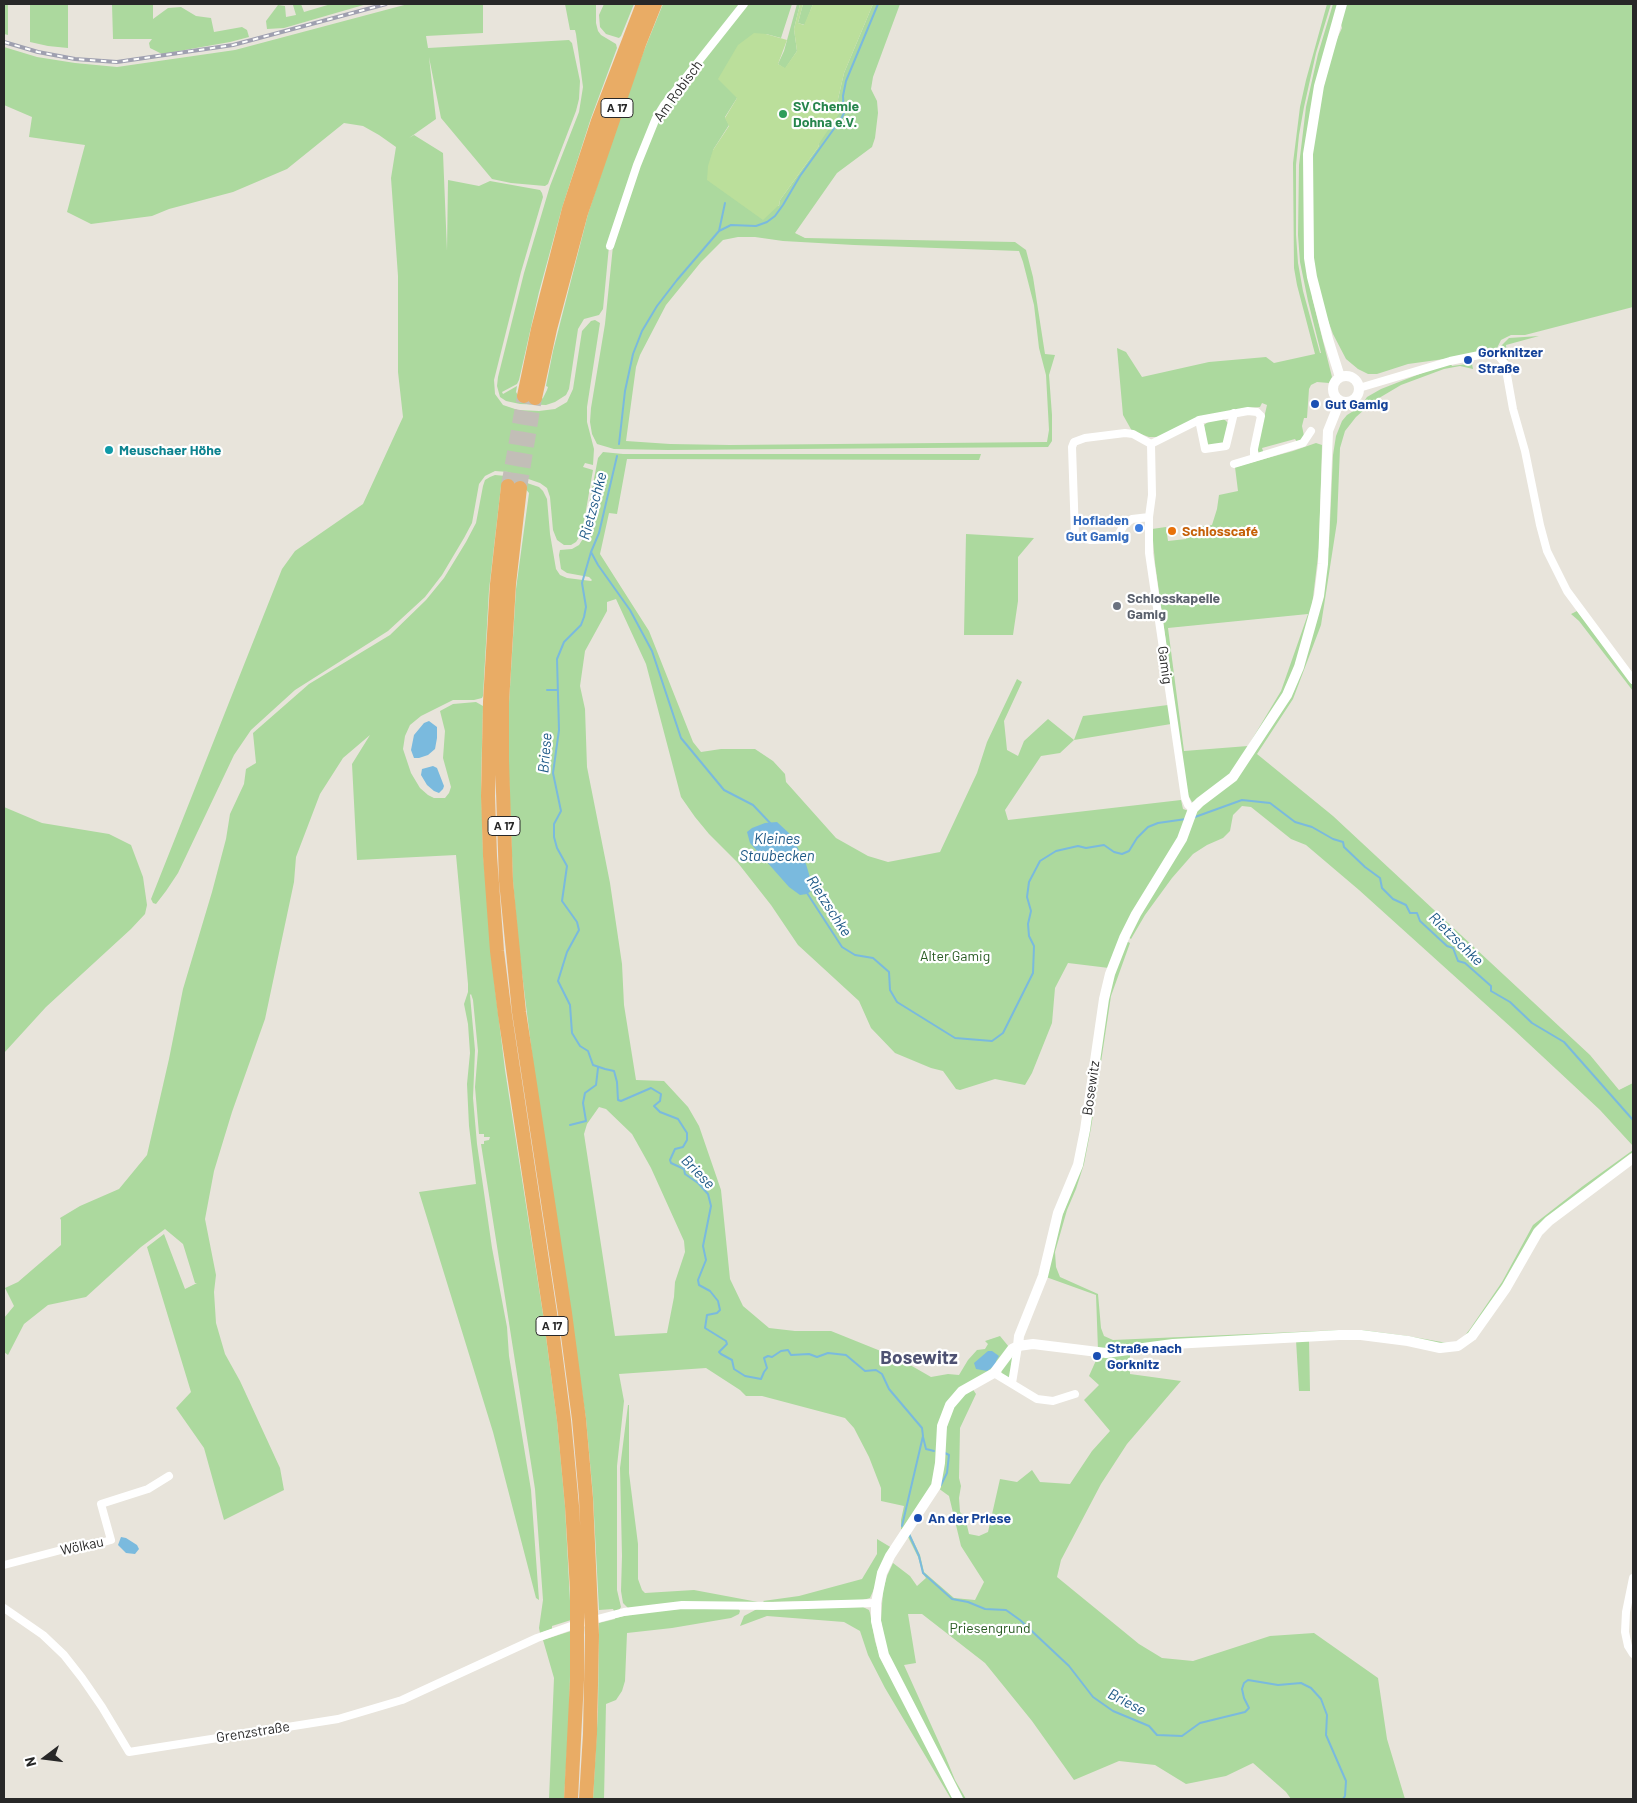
<!DOCTYPE html>
<html>
<head>
<meta charset="utf-8">
<style>
	body { margin:0 }
	#map { position:relative; width:1637px; height:1803px; overflow:hidden; background:#e8e4db; font-family:Barlow,sans-serif }
	canvas { display:block }
	.frame { position:absolute; inset:0; border:5px solid #282828; pointer-events:none }
	.north { position:absolute; left:20px; top:1733px; width:50px; height:50px; -webkit-text-stroke:4px #fff; paint-order:stroke; rotate:255deg; font-size:14px; font-weight:700; line-height:20px; text-align:center; color:#282828 }
	.north::after { content:''; display:block; margin:auto; width:18px; height:22px; background:#282828; clip-path:polygon(50% 0,100% 100%,50% 72%,0 100%) }
</style>
</head>
<body>
<div id="map">
<canvas width="1637" height="1803"></canvas>
<div class="frame"></div>
<div class="north">N</div>
</div>
<script>
const ctx = document.querySelector('canvas').getContext('2d');
ctx.lineJoin = 'round';
function fillPath(path, color) {
  ctx.fillStyle = color;
  ctx.fill(path, 'evenodd');
}
function shape(rows) {
  const path = new Path2D();
  for (const r of rows) {
    if (r.length === 3) {
      path.moveTo(r[0] + r[2], r[1]);
      path.arc(r[0], r[1], r[2], 0, 2 * Math.PI);
      continue;
    }
    path.moveTo(r[0], r[1]);
    for (let i = 2; i < r.length; i += 2) path.lineTo(r[i], r[i + 1]);
  }
  return path;
}
function stroke(path, color, width, dash) {
  ctx.strokeStyle = color;
  ctx.lineWidth = width;
  ctx.lineCap = dash ? 'butt' : 'round';
  ctx.setLineDash(dash || []);
  ctx.stroke(path);
}
function write(font, color, halo, rows, align = 'center') {
  ctx.font = font + ' Barlow,sans-serif';
  ctx.lineWidth = 4.5;
  ctx.setLineDash([]);
  ctx.textBaseline = 'middle';
  ctx.strokeStyle = halo;
  ctx.fillStyle = color;
  for (const [text, x, y, turn = 0] of rows) {
    ctx.save();
    ctx.translate(x, y);
    ctx.rotate((+turn || 0) * Math.PI / 180);
    ctx.textAlign = isNaN(turn) ? turn : align;
    if (halo) ctx.strokeText(text, 0, 0);
    ctx.fillText(text, 0, 0);
    ctx.restore();
  }
}
const green = shape([
	[4,4,8,4,8,35,4,34],
	[30,4,68,4,68,48,48,46,30,42],
	[112,4,153,4,153,19,168,8,181,7,196,16,211,18,214,32,242,27,247,30,249,37,230,42,162,54,150,48,149,43,152,39,113,39],
	[301,4,304,12,331,4,367,4,284,28,267,29,266,21,278,5,285,6,286,17,296,15,293,5],
	[408,4,483,4,483,33,426,36,428,48,569,40,572,43,580,81,579,99,576,111,548,184,545,186,511,183,492,179,441,118,429,57,436,119,409,138,414,135,443,153,447,251,448,180,479,186,490,181,540,190,542,193,543,197,521,272,494,380,495,394,503,405,518,410,539,411,555,409,567,402,573,389,582,331,591,321,595,320,600,323,587,407,587,422,594,449,593,465,585,463,583,467,593,470,582,533,576,542,571,545,564,545,557,540,553,530,550,497,547,488,540,483,508,472,495,471,485,476,479,484,472,523,464,538,442,575,425,597,388,631,295,690,251,730,234,755,178,873,166,891,156,904,153,903,151,899,282,569,295,551,363,504,403,417,398,372,398,276,391,178,396,147,379,135,363,126,344,123,287,169,233,192,169,209,152,216,91,224,67,212,85,145,29,137,32,117,4,105,4,47,37,57,75,63,117,67,235,50],
	[565,4,596,4,596,23,598,31,601,35,616,44,617,48,591,118,562,208,539,292,519,380,517,384,502,392,503,394,517,386,516,392,519,397,540,400,543,398,547,390,548,387,546,386,553,351,588,214,616,128,643,53,663,4,740,4,661,105,609,246,603,309,599,315,584,319,578,329,569,389,566,395,555,402,546,405,520,404,506,401,500,397,497,386,498,377,524,273,550,186,579,112,583,87,576,34,575,30,570,30],
	[604,4,634,4,621,36,619,38,606,34,600,27,599,15],
	[747,4,792,4,781,38,766,34,737,98,725,117,729,125,713,150,779,206,780,200,819,146,818,145,838,99,844,73,873,4,900,4,873,77,871,89,877,101,878,113,875,138,872,147,837,173,795,233,805,238,1015,242,1026,250,1033,277,1045,354,1055,355,1049,375,1052,415,1052,441,1048,447,668,450,614,449,597,444,592,434,590,422,591,408,605,324,613,246,649,139,668,104],
	[738,237,755,237,783,241,854,245,1019,251,1023,262,1034,305,1039,348,1046,375,1049,430,1047,442,730,445,670,444,626,441,636,367,640,355,666,305,701,262,723,240],
	[797,4,800,4,794,29,797,51,785,69,778,64,784,51],
	[803,4,813,4,805,25,798,23],
	[1327,4,1331,4,1316,53,1304,107,1299,135,1296,165,1296,235,1298,263,1303,291,1320,353,1321,353,1308,301,1300,262,1298,235,1299,165,1306,107,1318,54,1333,4,1339,4,1312,105,1312,297,1332,377,1329,383,1317,382,1311,385,1309,389,1307,418,1304,418,1302,426,1304,436,1302,439,1297,442,1295,439,1262,448,1264,454,1259,453,1257,448,1267,405,1262,403,1260,407,1249,408,1159,437,1149,437,1132,431,1123,415,1117,348,1126,352,1142,377,1209,362,1266,357,1274,363,1315,354,1297,285,1294,268,1293,163,1300,107,1306,80],
	[1346,4,1633,4,1633,307,1525,335,1511,335,1501,340,1495,352,1408,364,1377,374,1368,374,1358,369,1346,359,1333,334,1318,294,1314,277,1310,156,1318,106,1336,41,1342,28,1341,24],
	[1539,336,1506,345,1508,360,1505,360,1499,352,1501,346,1509,338],
	[1471,359,1473,369,1460,366,1444,369,1401,385,1374,401,1356,417,1345,431,1340,448,1337,522,1321,625,1293,699,1257,754,1333,816,1590,1055,1619,1090,1633,1083,1633,1146,1600,1110,1513,1029,1359,890,1306,845,1291,839,1251,807,1242,806,1233,815,1230,831,1223,838,1207,845,1193,854,1172,878,1145,915,1131,939,1128,937,1195,812,1213,796,1290,696,1329,545,1333,455,1336,436,1342,421,1347,415,1360,407,1367,397,1381,389,1435,368,1451,364,1452,366,1467,364,1467,360],
	[1221,418,1225,420,1229,424,1224,442,1222,444,1209,446,1207,444,1204,425,1208,422],
	[1316,443,1322,445,1319,548,1311,614,1307,631,1284,695,1231,775,1196,801,1192,802,1188,795,1181,751,1155,563,1152,529,1166,527,1168,541,1186,539,1187,529,1212,525,1217,509,1219,495,1238,491,1235,467,1293,451],
	[1308,614,1281,691,1248,746,1184,751,1168,628],
	[603,452,623,454,981,454,979,460,627,459,617,514,609,513,600,554,649,631,693,742,701,752,721,749,755,749,773,761,785,774,786,782,836,838,868,856,888,862,940,852,977,773,987,742,1017,679,1022,682,1004,721,1007,750,1018,756,1024,741,1048,719,1074,740,1083,716,1168,705,1171,724,1074,740,1060,753,1041,756,1005,810,1008,820,1181,800,1183,809,1189,811,1180,837,1109,968,1068,963,1055,988,1052,1023,1032,1073,1025,1085,995,1079,960,1090,956,1089,943,1071,931,1068,895,1053,871,1028,859,1001,798,945,771,905,738,863,709,834,695,817,681,797,646,664,616,599,607,602,607,611,585,651,580,686,585,709,587,767,610,883,622,964,624,1005,636,1080,664,1081,688,1107,699,1126,721,1190,730,1279,743,1306,769,1328,795,1331,831,1331,898,1358,931,1377,948,1374,959,1375,968,1360,977,1350,985,1349,988,1344,985,1341,1000,1336,1009,1347,992,1369,955,1393,933,1485,903,1530,901,1529,901,1520,904,1506,881,1501,881,1488,869,1457,854,1428,845,1418,762,1396,746,1396,740,1390,706,1368,619,1374,624,1401,617,1466,617,1590,621,1607,619,1610,614,1611,613,1609,599,1610,593,1496,586,1419,533,1062,518,941,513,881,509,779,509,703,516,589,529,493,524,487,501,486,489,590,483,696,482,698,474,700,453,700,421,716,410,725,405,736,403,749,411,773,420,788,428,795,434,798,445,798,449,793,451,787,443,758,445,731,440,711,453,704,476,702,483,706,481,781,483,853,495,988,505,1070,543,1314,557,1420,565,1506,571,1620,552,1626,552,1629,540,1633,539,1628,543,1600,535,1489,481,1144,484,1144,484,1141,489,1140,490,1137,484,1137,484,1134,479,1134,475,1087,478,1051,473,1000,471,994,470,995,475,1050,473,1098,477,1144,492,1248,507,1327,509,1356,531,1490,539,1600,536,1598,493,1432,419,1192,476,1184,469,1126,467,1084,470,1053,468,1024,464,1004,468,992,468,984,456,855,357,860,352,764,370,735,343,758,320,794,296,857,294,882,265,1019,232,1112,214,1171,205,1219,216,1275,214,1292,216,1323,225,1354,240,1381,280,1468,284,1490,224,1520,204,1448,176,1408,191,1392,147,1247,164,1234,185,1289,197,1283,195,1283,183,1244,165,1229,141,1247,86,1297,48,1305,24,1324,8,1355,4,1352,4,1318,14,1306,5,1288,18,1282,61,1245,61,1220,60,1218,80,1206,119,1189,147,1155,169,1059,183,989,212,892,226,839,230,814,244,784,246,769,256,763,253,733,309,684,390,635,426,600,444,578,466,542,476,523,483,486,485,480,490,477,495,475,506,476,539,487,543,491,547,499,550,534,556,569,560,575,567,578,591,581,592,580,589,577,567,573,561,569,559,555,560,550,572,549,579,545,586,534,588,510,598,458],
	[599,1107,606,1109,632,1134,651,1168,684,1241,685,1252,675,1282,674,1297,667,1333,615,1336,584,1134,587,1124],
	[966,534,1034,538,1018,557,1018,601,1013,635,964,635],
	[1577,611,1633,684,1633,691,1579,621,1571,614],
	[4,807,42,823,109,834,131,845,143,877,147,905,145,914,131,929,46,1007,4,1053],
	[1126,941,1130,943,1111,996,1091,1128,1084,1164,1076,1189,1067,1210,1055,1252,1056,1267,1060,1277,1098,1294,1101,1328,1104,1336,1113,1340,1340,1330,1363,1330,1408,1336,1447,1343,1456,1342,1463,1338,1470,1329,1502,1282,1533,1225,1583,1186,1633,1150,1633,1155,1547,1219,1504,1286,1464,1341,1449,1346,1363,1333,1098,1350,1096,1295,1046,1277,1056,1232,1073,1187,1108,994],
	[1309,1339,1310,1391,1299,1391,1296,1340],
	[1130,1352,1130,1374,1181,1381,1127,1444,1101,1484,1061,1560,1057,1577,1139,1644,1162,1658,1193,1661,1270,1636,1314,1633,1378,1678,1387,1739,1405,1799,1291,1799,1286,1792,1253,1763,1226,1776,1186,1784,1155,1765,1119,1761,1074,1780,1032,1721,985,1663,922,1614,908,1614,916,1663,904,1665,946,1758,955,1780,966,1799,961,1799,887,1654,881,1621,883,1590,887,1576,893,1563,910,1576,917,1586,926,1578,923,1574,918,1557,907,1535,909,1532,920,1555,924,1572,954,1598,975,1600,984,1582,961,1546,949,1496,938,1488,943,1437,953,1406,972,1388,976,1394,960,1428,959,1478,961,1486,959,1498,960,1512,965,1517,969,1534,979,1536,988,1532,1000,1479,1017,1482,1032,1470,1040,1482,1070,1484,1092,1451,1110,1431,1084,1400,1099,1385,1089,1376,1098,1356],
	[1013,1353,1010,1377,1008,1378,1002,1375,1001,1370],
	[628,1405,629,1405,629,1473,638,1544,638,1579,642,1590,645,1593,694,1590,758,1602,757,1603,628,1608,623,1603,621,1591,622,1556,620,1468],
	[877,1539,892,1548,870,1598,863,1600,764,1602,763,1601,799,1596,862,1579,877,1554],
	[863,1607,869,1610,870,1613,875,1641,880,1657,954,1799,951,1799,885,1688,868,1655,860,1631,844,1622,767,1616,740,1626,744,1616,757,1609],
	[738,1608,740,1611,739,1614,731,1618,672,1628,627,1633,625,1681,622,1691,616,1700,606,1704,604,1799,593,1799,598,1711,599,1623,615,1619,615,1618,648,1611,681,1609],
	[571,1631,569,1720,564,1799,549,1799,554,1678,543,1640]
]);
const pitch = shape([
	[800,4,803,4,798,23,804,25,813,4,873,4,844,73,838,99,841,111,818,145,819,146,780,200,779,205,763,220,707,180,708,166,713,150,729,126,725,118,737,98,718,79,738,45,754,33,766,34,787,40,778,64,785,68,797,51,794,29]
]);
const water = shape([
	[429,721,437,727,437,738,435,749,428,755,419,758,414,758,411,750,414,735,424,723],
	[433,766,437,768,444,786,443,789,439,793,434,791,427,785,421,775,422,769],
	[777,822,791,835,806,864,812,884,811,891,807,894,800,895,789,887,750,843,747,832,752,828,765,823],
	[988,1351,992,1351,999,1356,996,1361,997,1364,987,1371,976,1369,974,1363],
	[121,1537,126,1538,137,1545,139,1549,135,1554,126,1553,118,1545]
]);
const stream = shape([
	[719,231,731,225,756,226,767,222,775,216,783,205,800,176,841,119,844,113,843,96,846,81,878,4],
	[619,444,625,391,633,354,642,331,657,306,677,280,719,231,725,203],
	[617,456,599,533,591,552,582,583,586,607,584,617,581,625,564,642,557,659,559,730,553,773,561,811,554,824,554,837,557,848,567,866,562,901,577,922,579,930,567,952,558,981,570,1005,572,1033,580,1046,588,1051,593,1065,605,1069,614,1071,617,1082,618,1100,621,1101,651,1088,661,1094,660,1101,654,1106,660,1112,678,1119,687,1133,687,1140,683,1147,675,1149,670,1160,671,1163,684,1169,685,1174,698,1183,708,1194,711,1206,703,1246,706,1260,698,1280,699,1285,710,1291,718,1301,720,1310,717,1313,707,1315,705,1328,726,1341,727,1344,719,1352,721,1354,732,1360,734,1369,745,1376,761,1379,764,1372,767,1368,764,1358,768,1356,772,1357,781,1351,788,1350,791,1355,809,1354,817,1357,828,1353,846,1355,865,1371,876,1370,882,1374,889,1389,922,1428,923,1436,902,1526],
	[591,552,598,565,630,610,652,651,681,738,724,790,753,805,772,825],
	[547,690,557,690],
	[1195,817,1242,800,1270,803,1295,822,1312,827,1333,839,1343,842,1344,847,1365,867,1380,878,1382,888,1393,899,1406,905,1410,913,1417,913,1420,921,1447,946,1453,948,1458,961,1465,963,1491,986,1491,991,1510,1002,1532,1023,1564,1042,1633,1120],
	[807,893,842,947,855,955,873,958,889,972,890,990,897,1002,955,1038,992,1041,1003,1033,1033,973,1034,946,1029,936,1028,924,1031,911,1027,897,1029,882,1040,861,1056,851,1078,846,1086,848,1104,845,1114,852,1122,854,1129,851,1137,838,1148,827,1158,823,1186,819],
	[570,1125,586,1121,583,1103,585,1093,596,1085,598,1068],
	[923,1437,926,1449,934,1451],
	[941,1485,947,1473,949,1455,945,1453],
	[909,1534,919,1556,923,1573,952,1599,968,1602,985,1609,1006,1610,1020,1620,1069,1666,1093,1697,1113,1711,1149,1726,1157,1735,1182,1736,1200,1723,1245,1712,1249,1708,1244,1698,1242,1689,1244,1683,1248,1680,1278,1685,1301,1683,1311,1688,1321,1699,1327,1715,1326,1735,1346,1781,1345,1796,1343,1799]
]);
const highwayTunnel = shape([
	[508,486,524,396],
	[520,488,535,398]
]);
const street = shape([
	[610,246,637,165,656,118,664,105,744,4],
	[1359,388,1450,361,1484,354,1497,354,1505,364,1513,409,1525,451,1540,525,1547,551,1567,591,1633,680],
	[1199,420,1205,449,1226,446,1234,413],
	[1234,464,1254,458],
	[1149,517,1132,519,1124,525,1116,539,1090,540,1075,535,1072,447,1074,442,1085,438,1125,433,1133,434,1151,444],
	[1193,809,1188,805,1185,798,1149,553,1149,517,1152,495,1151,444,1199,420,1248,411,1257,412,1261,416,1254,449,1254,458,1303,443,1311,431],
	[994,1373,1037,1399,1053,1401,1075,1394],
	[1012,1383,1018,1346],
	[4,1565,65,1549,90,1546,111,1540,101,1504,148,1489,169,1476],
	[1633,1578,1626,1612,1625,1632,1628,1646,1633,1654],
	[4,1608,43,1635,64,1655,82,1678,102,1707,129,1752,338,1719,402,1700,537,1638,571,1626,624,1612,682,1605,773,1606,876,1603]
]);
const secondary = shape([
	[1346,389,13],
	[1340,377,1328,339,1312,277,1309,258,1308,154,1319,86,1342,4],
	[1018,1346,1019,1336,1043,1276,1058,1213,1078,1165,1085,1130,1104,999,1110,974,1124,938,1136,914,1182,839,1193,809,1200,802,1233,777,1287,695,1299,667,1319,596,1323,564,1328,431,1340,401],
	[958,1799,884,1655,876,1621,876,1603,882,1573,890,1556,936,1486,940,1463,942,1426,950,1405,962,1391,994,1373,1012,1349,1018,1346,1033,1344,1106,1353,1173,1344,1339,1335,1361,1335,1408,1341,1440,1348,1458,1346,1472,1336,1506,1288,1538,1232,1549,1221,1633,1158]
]);
const highway = shape([
	[524,396,538,329,569,209,598,121,643,4],
	[535,398,550,329,581,213,639,44,655,4],
	[508,486,497,584,490,702,488,796,490,856,497,951,505,1015,550,1313,564,1420,572,1506,577,1589,577,1680,571,1799],
	[520,488,509,584,502,703,502,761,506,881,519,1012,565,1313,579,1419,586,1498,592,1635,590,1734,586,1799]
]);
const rail = shape([
	[4,42,38,52,75,59,117,62,233,45,386,4]
]);
const markers = [
	[783,114,5,"#2e9e5b"],
	[1468,360,5,"#1a4fb4"],
	[1315,404,5,"#1a4fb4"],
	[109,450,5,"#0f9aa8"],
	[1139,528,5,"#3f7fe0"],
	[1172,531,5,"#e8710a"],
	[1117,606,5,"#6b7280"],
	[1097,1356,5,"#1a4fb4"],
	[918,1518,5,"#1a4fb4"]
];
const shields = [
	[617,108,32],
	[504,826,32],
	[552,1326,32]
];
const shieldNames = [
	["A 17",617,108],
	["A 17",504,826],
	["A 17",552,1326]
];
const streetNames = [
	["Am Robisch",678,91,-54],
	["Gamig",1165,665,82],
	["Bosewitz",1091,1088,-82],
	["Wölkau",82,1546,-12],
	["Grenzstraße",253,1732,-9]
];
const leisureNames = [
	["SV Chemie",793,106],
	["Dohna e.V.",793,122]
];
const transitNames = [
	["Gorknitzer",1478,352],
	["Straße",1478,368],
	["Gut Gamig",1325,404],
	["Straße nach",1107,1348],
	["Gorknitz",1107,1364],
	["An der Priese",928,1518]
];
const cultureNames = [
	["Meuschaer Höhe",119,450]
];
const shopNames = [
	["Hofladen",1129,520],
	["Gut Gamig",1129,536]
];
const foodNames = [
	["Schlosscafé",1182,531]
];
const worshipNames = [
	["Schlosskapelle",1127,598],
	["Gamig",1127,614]
];
const parkNames = [
	["Alter Gamig",955,956],
	["Priesengrund",990,1628]
];
const waterNames = [
	["Rietzschke",593,506,-75],
	["Briese",545,753,-85],
	["Kleines",777,839],
	["Staubecken",777,856],
	["Rietzschke",829,906,57],
	["Rietzschke",1456,939,44],
	["Briese",698,1172,45],
	["Briese",1127,1702,27]
];
const districtNames = [
	["Bosewitz",919,1358]
];
fillPath(green, '#acd99e');
fillPath(pitch, '#bbdf9b');
fillPath(water, '#7abade');
stroke(stream, '#7abade', 2);
stroke(highwayTunnel, '#c2beb7', 14, [14, 7]);
stroke(street, '#fff', 8);
stroke(secondary, '#fff', 10);
stroke(highway, '#e9ac65', 14);
stroke(rail, '#9fa0b0', 4);
stroke(rail, '#fff', 2, [5.5]);
for (const [x, y, r, color] of markers) {
  const dot = new Path2D();
  dot.arc(x, y, r, 0, 2 * Math.PI);
  ctx.fillStyle = color;
  ctx.fill(dot);
  stroke(dot, '#fff', 2);
}
for (const [x, y, w] of shields) {
  const box = new Path2D();
  box.roundRect(x - w / 2, y - 9.5, w, 19, 4);
  ctx.fillStyle = '#fff';
  ctx.fill(box);
  stroke(box, '#282828', 1);
}
write('bold 12px', '#282828', null, shieldNames);
write('14px', '#282828', '#fff', streetNames);
write('bold 14px', '#27864d', '#fff', leisureNames, 'left');
write('bold 14px', '#164399', '#fff', transitNames, 'left');
write('bold 14px', '#0d838f', '#fff', cultureNames, 'left');
write('bold 14px', '#366cbe', '#fff', shopNames, 'right');
write('bold 14px', '#c56008', '#fff', foodNames, 'left');
write('bold 14px', '#5b616d', '#fff', worshipNames, 'left');
write('14px', '#285b22', '#fff', parkNames);
write('italic 15px', '#1d5886', '#fff', waterNames);
write('bold 19px', '#4e5172', '#fff', districtNames);
</script>
</body>
</html>
